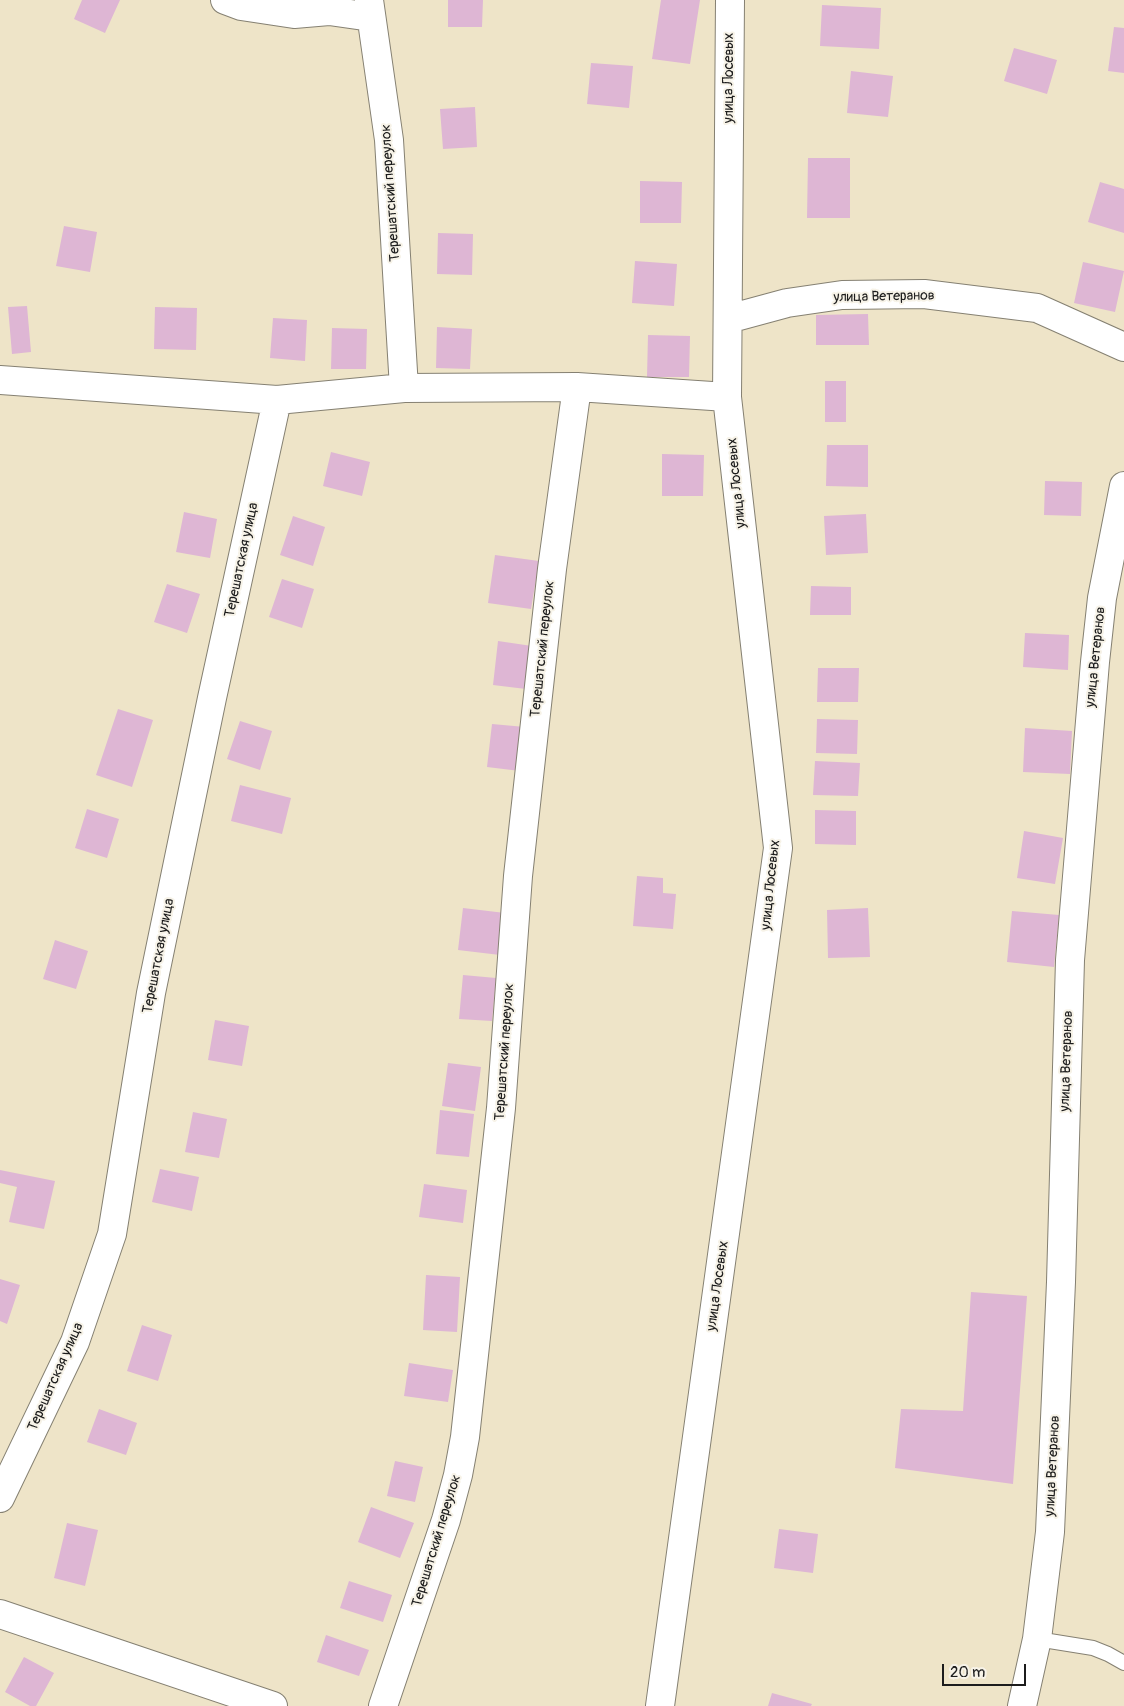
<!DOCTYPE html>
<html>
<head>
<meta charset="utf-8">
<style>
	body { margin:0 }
	#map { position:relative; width:1124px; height:1706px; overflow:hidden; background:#eee4c8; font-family:Pangolin,sans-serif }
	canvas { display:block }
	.scale { position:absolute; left:942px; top:1664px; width:84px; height:22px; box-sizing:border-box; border:2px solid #1c1c1c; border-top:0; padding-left:6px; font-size:15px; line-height:18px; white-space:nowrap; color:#1c1c1c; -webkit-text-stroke:4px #f7f3e8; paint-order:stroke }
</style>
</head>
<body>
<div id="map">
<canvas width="1124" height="1706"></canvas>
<div class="scale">20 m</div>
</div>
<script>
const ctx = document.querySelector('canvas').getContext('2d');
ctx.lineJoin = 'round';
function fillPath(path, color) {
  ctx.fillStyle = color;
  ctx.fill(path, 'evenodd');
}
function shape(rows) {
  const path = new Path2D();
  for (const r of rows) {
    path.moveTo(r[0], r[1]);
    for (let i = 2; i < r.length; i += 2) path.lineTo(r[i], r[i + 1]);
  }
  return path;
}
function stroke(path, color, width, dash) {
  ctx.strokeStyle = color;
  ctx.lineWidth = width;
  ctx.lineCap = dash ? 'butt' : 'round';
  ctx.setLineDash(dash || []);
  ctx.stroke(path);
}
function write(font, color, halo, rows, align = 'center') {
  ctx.font = font + ' Pangolin,sans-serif';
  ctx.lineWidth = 4;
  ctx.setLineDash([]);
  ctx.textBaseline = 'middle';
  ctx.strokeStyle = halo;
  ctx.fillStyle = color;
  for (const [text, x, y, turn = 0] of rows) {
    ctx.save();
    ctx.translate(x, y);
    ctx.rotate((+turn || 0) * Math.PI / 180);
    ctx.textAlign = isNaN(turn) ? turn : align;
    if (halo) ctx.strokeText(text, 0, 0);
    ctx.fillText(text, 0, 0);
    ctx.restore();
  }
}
const building = shape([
	[82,0,120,0,105,33,74,19],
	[448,0,483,0,482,27,448,27],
	[661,0,700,0,690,64,652,59],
	[822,5,881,8,879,49,820,46],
	[1114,27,1124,28,1124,73,1108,71],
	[1014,48,1057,60,1047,94,1004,81],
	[591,63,633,66,629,108,587,104],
	[851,71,893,76,888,117,847,113],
	[475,107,477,147,443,149,440,109],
	[808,158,850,158,850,218,807,218],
	[640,181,682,182,681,223,640,223],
	[1100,182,1124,189,1124,233,1088,222],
	[64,226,97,232,90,272,56,266],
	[438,233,473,234,472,275,437,274],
	[635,261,677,264,674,306,632,303],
	[1083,262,1124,271,1115,312,1074,303],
	[27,306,31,352,12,354,8,307],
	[155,307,197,308,196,350,154,349],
	[868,314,869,345,816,345,816,315],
	[273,318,307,320,305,361,270,358],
	[437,327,472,329,470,369,436,368],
	[332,328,367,329,366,369,331,369],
	[648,335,690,336,689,377,647,377],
	[825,381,846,381,846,422,825,422],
	[827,445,868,445,868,487,826,486],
	[331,452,370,462,362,496,323,486],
	[662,454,704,455,703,496,662,496],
	[1045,481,1082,482,1081,516,1044,515],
	[184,512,217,519,210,558,176,552],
	[866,514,868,553,826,555,824,516],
	[293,516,325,527,313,566,280,555],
	[495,555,539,561,531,609,488,603],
	[282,579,314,589,302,628,269,617],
	[167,584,200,594,187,633,154,622],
	[811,586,851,587,851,615,810,615],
	[1025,633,1069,635,1068,670,1023,667],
	[498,641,532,646,526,689,493,685],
	[818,668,859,668,858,702,817,702],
	[118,709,153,720,132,787,96,775],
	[817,719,858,720,857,754,816,753],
	[240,721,272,731,260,770,227,759],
	[492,724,525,727,520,771,487,767],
	[1025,728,1072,731,1070,774,1023,772],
	[815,761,860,763,858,796,813,795],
	[240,785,291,798,282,834,231,821],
	[87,809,119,819,107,858,75,848],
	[815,810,856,811,856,845,815,844],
	[1024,831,1063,838,1055,884,1017,878],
	[637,876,663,878,663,893,676,894,673,929,633,926],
	[463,908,505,913,500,955,458,950],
	[868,908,870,957,828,958,827,910],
	[1012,911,1059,915,1054,967,1007,962],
	[55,940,88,951,76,989,43,979],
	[463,975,496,978,492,1021,459,1019],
	[215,1020,249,1026,242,1066,208,1060],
	[448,1063,481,1067,475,1111,442,1106],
	[440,1110,474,1114,469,1157,436,1154],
	[193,1112,227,1119,219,1158,185,1152],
	[160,1169,199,1177,192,1211,152,1202],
	[0,1170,55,1181,44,1229,9,1222,17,1187,0,1183],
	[424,1184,467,1190,463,1223,419,1217],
	[426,1275,460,1277,457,1332,423,1330],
	[0,1279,20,1285,7,1324,0,1321],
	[971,1292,1027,1296,1013,1484,895,1468,901,1409,963,1411],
	[142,1325,172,1335,158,1381,127,1371],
	[409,1363,453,1370,448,1402,404,1396],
	[99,1409,137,1423,126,1455,87,1442],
	[395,1461,423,1467,415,1502,387,1496],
	[371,1507,414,1523,400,1558,358,1542],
	[67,1523,98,1530,85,1586,54,1578],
	[779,1529,818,1534,813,1573,774,1568],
	[349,1581,392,1595,383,1622,340,1608],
	[326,1635,369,1650,359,1676,317,1662],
	[24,1657,54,1673,36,1706,30,1706,5,1692],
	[772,1693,812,1704,811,1706,768,1706]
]);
const lane = shape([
	[1037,1639,1093,1648,1108,1654,1124,1663]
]);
const street = shape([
	[225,0,241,6,294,14,329,11,371,17],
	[369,0,389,140,404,388],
	[728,319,787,303,842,295,924,294,1037,308,1124,347],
	[0,380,277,400,404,388,577,387,727,397],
	[0,1498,75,1342,112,1234,151,993,212,698,277,400],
	[0,1614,273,1706],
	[383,1706,446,1520,458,1475,465,1437,501,1108,518,876,552,569,577,387],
	[660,1706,778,848,727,397,730,0],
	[1022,1706,1037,1639,1050,1532,1061,1282,1070,960,1095,662,1102,598,1124,486]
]);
const streetNames = [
	["улица Лосевых",729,78,-90],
	["Терешатский переулок",391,193,-94],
	["улица Ветеранов",884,297,-1],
	["улица Лосевых",737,483,-96],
	["Терешатская улица",242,560,-78],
	["Терешатский переулок",543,649,-84],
	["улица Ветеранов",1096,657,-84],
	["улица Лосевых",771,885,-84],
	["Терешатская улица",159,956,-79],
	["Терешатский переулок",505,1052,-86],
	["улица Ветеранов",1067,1061,-88],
	["улица Лосевых",718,1286,-82],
	["Терешатская улица",56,1377,-66],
	["улица Ветеранов",1053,1466,-87],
	["Терешатский переулок",437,1541,-73]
];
fillPath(building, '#deb6d4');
stroke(lane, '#858072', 16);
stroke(street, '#858072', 30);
stroke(lane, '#fff', 14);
stroke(street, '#fff', 28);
write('14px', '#1c1c1c', '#f7f3e8', streetNames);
</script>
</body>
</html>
